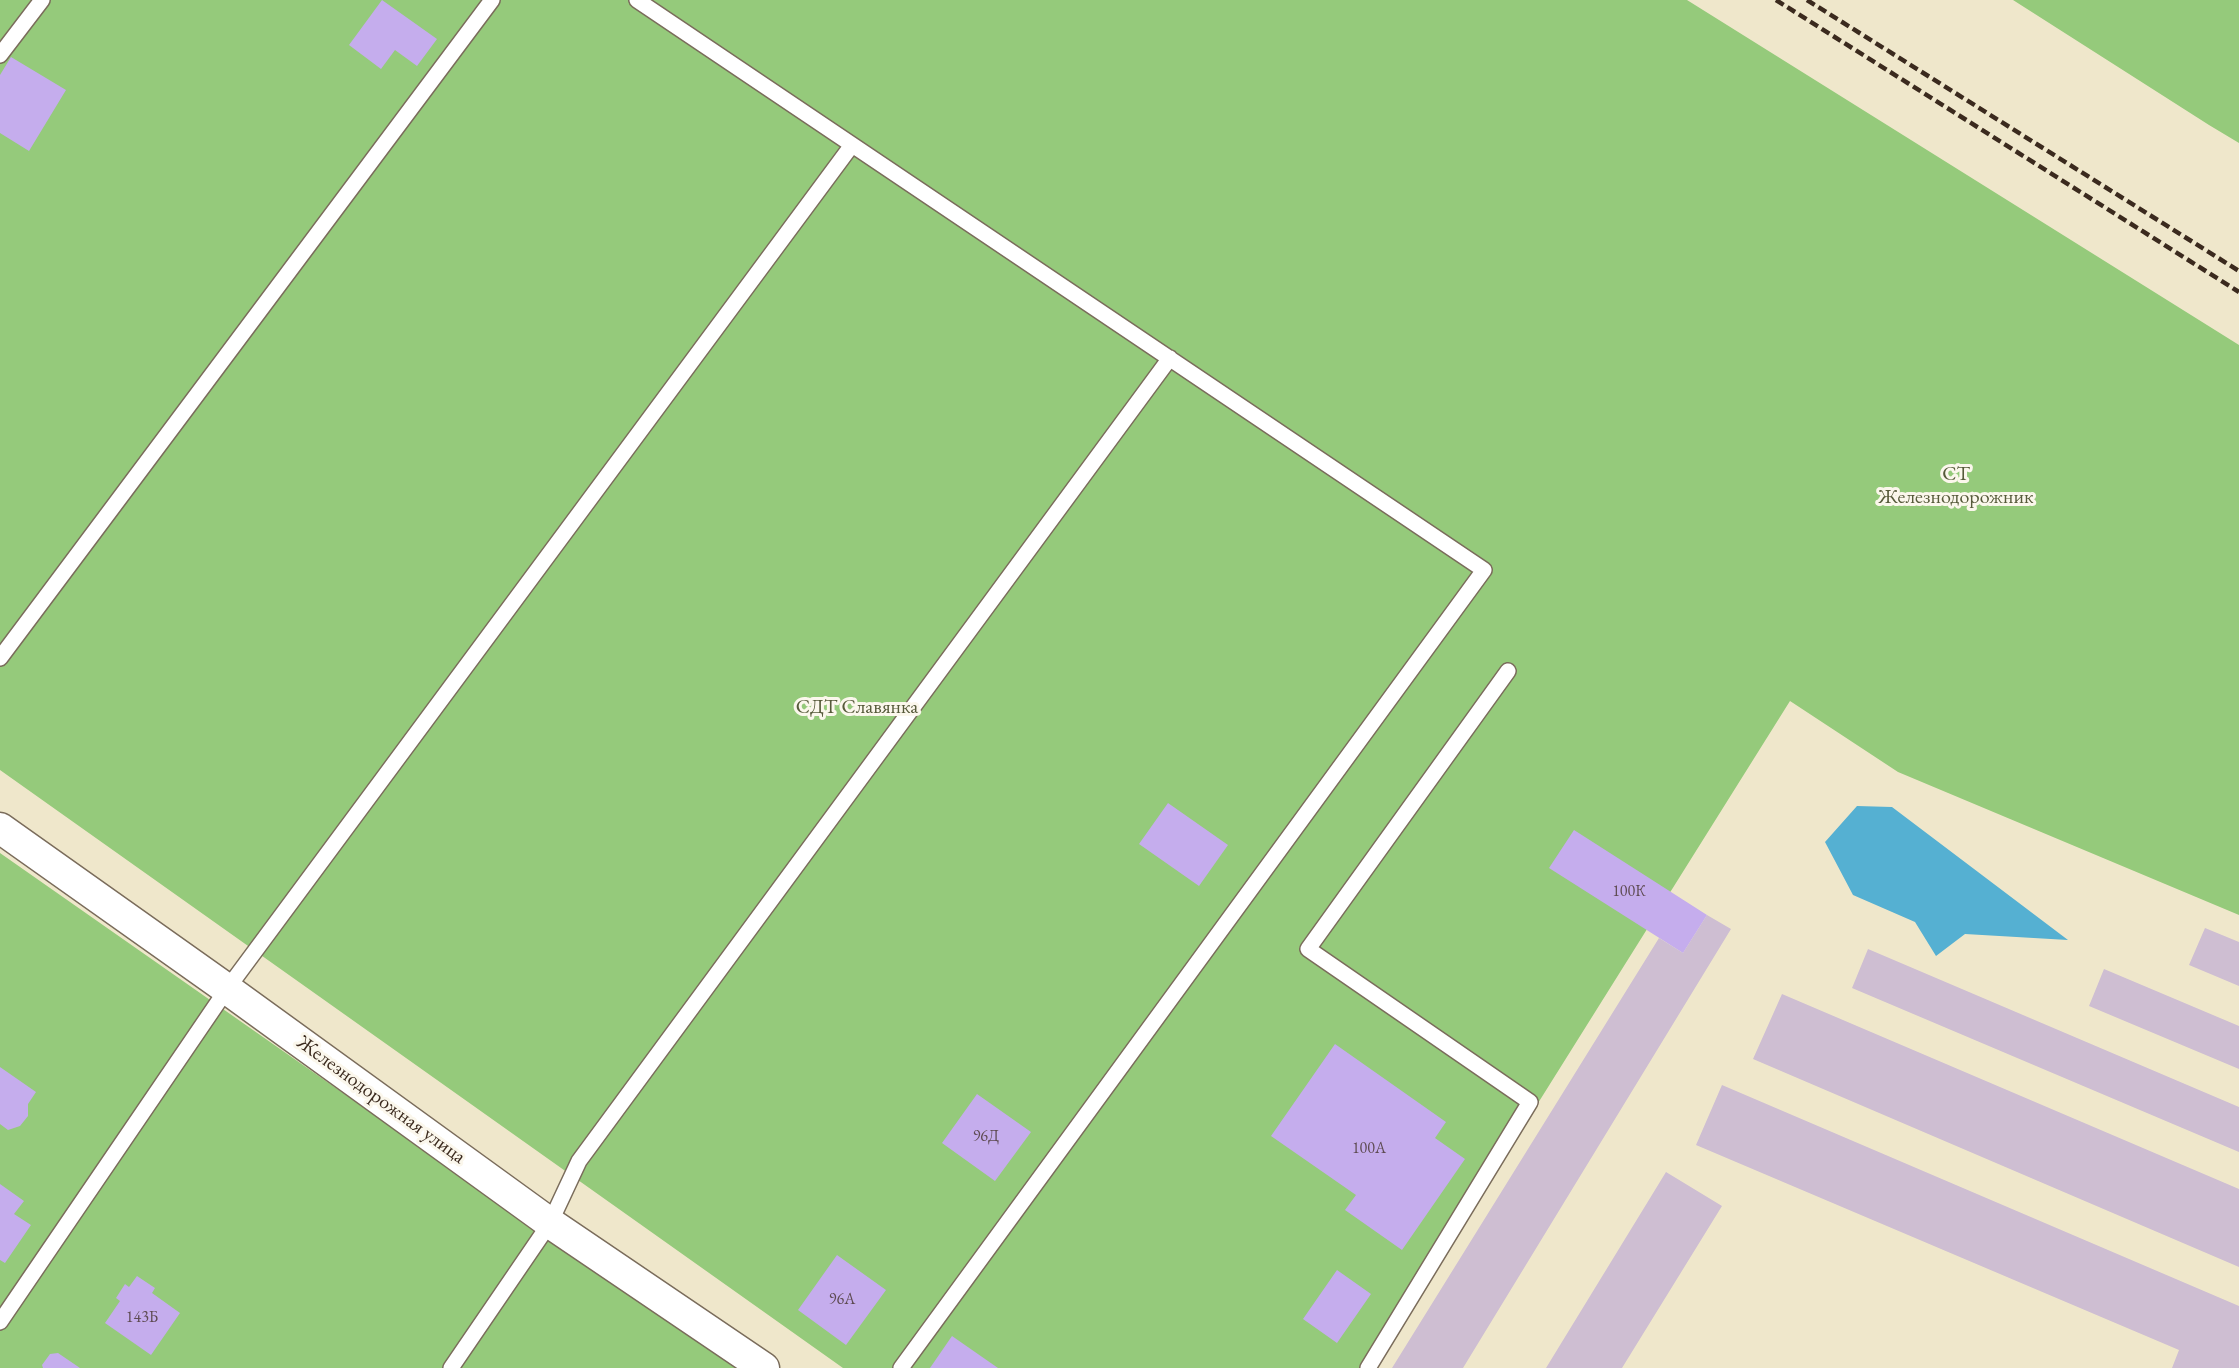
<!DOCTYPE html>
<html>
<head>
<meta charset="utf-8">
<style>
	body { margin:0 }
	canvas { display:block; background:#efe7cb }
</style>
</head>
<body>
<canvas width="2239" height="1368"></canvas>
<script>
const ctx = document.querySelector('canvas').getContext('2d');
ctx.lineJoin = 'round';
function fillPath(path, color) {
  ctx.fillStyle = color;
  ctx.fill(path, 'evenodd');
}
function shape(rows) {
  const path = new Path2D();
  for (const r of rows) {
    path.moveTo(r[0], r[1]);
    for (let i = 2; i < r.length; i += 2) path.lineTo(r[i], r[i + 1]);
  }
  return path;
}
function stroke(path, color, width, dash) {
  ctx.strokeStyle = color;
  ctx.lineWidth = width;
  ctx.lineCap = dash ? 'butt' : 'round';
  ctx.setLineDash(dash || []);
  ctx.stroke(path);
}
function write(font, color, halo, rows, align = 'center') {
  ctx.font = font + ' "EB Garamond",serif';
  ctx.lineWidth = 6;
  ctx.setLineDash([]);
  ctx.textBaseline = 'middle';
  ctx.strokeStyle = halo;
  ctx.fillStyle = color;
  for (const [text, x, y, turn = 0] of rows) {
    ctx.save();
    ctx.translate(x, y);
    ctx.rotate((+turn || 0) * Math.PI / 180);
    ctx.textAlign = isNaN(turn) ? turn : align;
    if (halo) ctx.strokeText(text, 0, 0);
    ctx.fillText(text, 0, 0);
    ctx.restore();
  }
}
const industrial = shape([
	[1707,915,1731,929,1463,1368,1392,1368,1659,938,1683,953],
	[2205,928,2239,942,2239,986,2189,965],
	[1868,949,2239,1107,2239,1152,1852,988],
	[2104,969,2239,1026,2239,1069,2089,1006],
	[1782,994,2239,1189,2239,1267,1753,1059],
	[1722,1085,2239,1306,2239,1368,2172,1368,2179,1350,1696,1145],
	[1666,1172,1722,1206,1622,1368,1546,1368]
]);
const green = shape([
	[0,0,1687,0,2239,345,2239,915,1898,772,1790,701,1372,1368,843,1368,0,770],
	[2013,0,2239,0,2239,143,2209,125],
	[0,853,736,1368,0,1368]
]);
const water = shape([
	[1857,806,1892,807,2068,940,1965,934,1936,956,1915,922,1853,895,1825,842]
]);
const building = shape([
	[382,0,437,39,417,66,395,50,381,69,349,45],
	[11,57,66,90,29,151,0,133,0,75],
	[1168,803,1228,845,1199,886,1139,844],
	[1574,830,1707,915,1683,953,1549,868],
	[1335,1044,1446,1122,1435,1138,1465,1159,1402,1250,1345,1210,1356,1195,1271,1136],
	[0,1067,36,1092,28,1104,28,1116,20,1126,8,1130,0,1124],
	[977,1094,1031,1132,995,1181,942,1143],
	[0,1184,24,1201,14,1214,31,1225,5,1263,0,1260],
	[837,1255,886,1290,846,1345,798,1310],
	[1337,1270,1371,1294,1337,1343,1303,1319],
	[137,1276,155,1288,152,1293,180,1313,151,1355,105,1323,120,1301,116,1298,125,1284,129,1287],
	[952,1336,998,1368,930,1368],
	[58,1353,80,1368,43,1368,42,1365,50,1354]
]);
const service = shape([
	[637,0,1484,570,901,1368],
	[0,55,42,0],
	[0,658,492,0],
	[0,1322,227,989,852,145],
	[451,1368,550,1223,579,1161,1170,358],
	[1368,1368,1530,1102,1308,949,1508,671]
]);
const minor = shape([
	[0,828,227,989,550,1223,764,1368]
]);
const rail = shape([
	[1776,0,2239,292],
	[1807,0,2239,271]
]);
const numberNames = [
	["100К",1629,892],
	["96Д",986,1137],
	["100А",1369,1149],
	["96А",842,1300],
	["143Б",142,1318]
];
const parkNames = [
	["СТ",1956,475],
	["Железнодорожник",1956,498],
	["СДТ Славянка",857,708]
];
const streetNames = [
	["Железнодорожная улица",381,1100,36]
];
fillPath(industrial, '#cebed2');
fillPath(green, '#95ca7b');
fillPath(water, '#55b0d2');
fillPath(building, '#c5aded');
stroke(service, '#7a6c5b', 18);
stroke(minor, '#7a6c5b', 33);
stroke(service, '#fff', 15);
stroke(minor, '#fff', 30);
stroke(rail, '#3b2a1e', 4.5, [9, 4.5]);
write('16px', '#5e4b52', null, numberNames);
write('20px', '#565a3a', '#fbf7ec', parkNames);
write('20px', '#3b2a1e', '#fbf7ec', streetNames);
</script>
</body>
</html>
